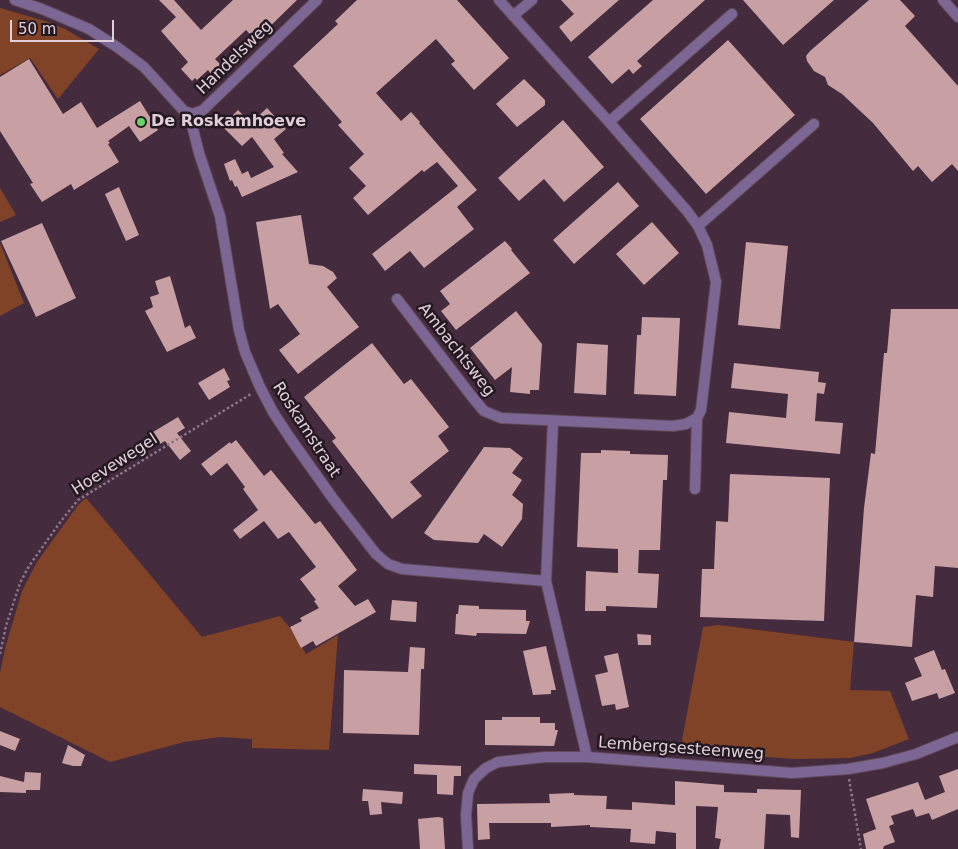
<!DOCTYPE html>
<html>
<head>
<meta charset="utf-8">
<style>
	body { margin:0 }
	#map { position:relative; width:958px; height:849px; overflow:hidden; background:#452b3e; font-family:"DejaVu Sans",sans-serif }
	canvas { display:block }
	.scale { position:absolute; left:10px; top:20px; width:104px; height:22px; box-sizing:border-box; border:2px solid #e0cfda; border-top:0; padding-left:6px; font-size:15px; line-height:18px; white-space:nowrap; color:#e0cfda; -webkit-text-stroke:4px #241821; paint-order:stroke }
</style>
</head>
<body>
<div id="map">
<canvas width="958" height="849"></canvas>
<div class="scale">50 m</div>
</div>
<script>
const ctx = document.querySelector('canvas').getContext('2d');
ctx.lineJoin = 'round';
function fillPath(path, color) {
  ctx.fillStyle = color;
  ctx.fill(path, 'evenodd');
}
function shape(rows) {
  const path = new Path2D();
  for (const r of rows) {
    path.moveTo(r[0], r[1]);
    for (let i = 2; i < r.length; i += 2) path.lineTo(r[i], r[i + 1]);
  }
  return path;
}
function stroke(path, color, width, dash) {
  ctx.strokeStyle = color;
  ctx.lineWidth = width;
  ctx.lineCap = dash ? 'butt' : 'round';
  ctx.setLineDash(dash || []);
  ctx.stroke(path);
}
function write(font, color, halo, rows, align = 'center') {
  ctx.font = font + ' "DejaVu Sans",sans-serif';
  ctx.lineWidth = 5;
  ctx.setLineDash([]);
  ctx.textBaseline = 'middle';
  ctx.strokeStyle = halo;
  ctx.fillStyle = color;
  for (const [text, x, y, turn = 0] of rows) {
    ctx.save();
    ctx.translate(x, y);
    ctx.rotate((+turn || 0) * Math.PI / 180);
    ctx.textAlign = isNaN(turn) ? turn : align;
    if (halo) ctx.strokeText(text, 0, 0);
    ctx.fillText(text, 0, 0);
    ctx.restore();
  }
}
const green = shape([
	[0,8,45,21,65,29,99,49,58,99,30,58,0,75],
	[0,188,16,215,0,222],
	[0,243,24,303,0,316],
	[86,498,202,637,280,616,290,628,306,654,338,635,329,750,252,748,252,739,220,737,184,742,110,762,0,707,0,673,6,645,22,591,37,562,50,544,78,505],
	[719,625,854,642,850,690,890,691,909,739,873,753,850,758,795,759,680,751,703,627]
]);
const building = shape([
	[159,0,174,0,201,30,233,0,297,0,256,40,246,30,231,44,215,59,225,69,215,79,208,70,197,80,195,78,192,81,181,69,188,62,161,31,176,17],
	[357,0,457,0,509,58,474,90,451,64,455,61,436,39,376,93,401,121,411,112,420,122,419,123,477,190,457,207,474,229,424,268,410,251,385,271,372,254,458,186,437,162,424,172,422,170,368,215,353,198,366,186,349,168,364,154,338,125,342,122,293,66,338,24,335,21],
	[561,0,619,0,571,42,559,27,574,14],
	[653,0,705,0,637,61,642,66,633,74,629,69,612,84,588,57],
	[743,0,834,0,783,45],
	[869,0,900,0,915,16,905,26,958,86,958,171,952,164,932,182,918,166,913,171,873,123,842,94,828,85,825,77,814,71,807,61,806,56,810,51],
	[728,40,795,115,706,194,640,119],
	[29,59,63,114,81,102,97,128,140,101,158,130,140,142,129,126,108,141,110,143,108,144,119,162,74,190,71,184,42,202,30,184,33,183,0,131,0,77],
	[524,79,545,100,545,105,517,127,496,104],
	[267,108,286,129,274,139,284,153,282,154,298,172,242,197,237,186,235,187,232,180,230,181,224,164,235,159,242,174,248,171,251,178,274,167,252,137,242,146,222,126,238,110,251,123],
	[563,120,604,167,564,202,544,179,519,201,498,178],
	[618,182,639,206,574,264,553,240],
	[119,187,139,235,126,241,105,194],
	[301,215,309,264,323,266,333,272,337,278,327,287,359,327,298,374,279,350,300,334,278,304,270,309,256,222],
	[652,222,679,253,644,285,616,254],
	[42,223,76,298,36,317,1,241],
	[505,241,512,249,511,250,530,273,456,330,441,311,450,304,440,291],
	[746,242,788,246,780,329,738,325],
	[170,276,185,328,190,325,196,338,167,352,145,311,153,307,150,297,159,294,155,281],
	[891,309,958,309,958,568,935,566,933,597,916,595,912,647,854,642,864,508,871,453,875,454,884,353,887,353],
	[516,311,542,344,539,390,530,390,530,394,510,392,512,367,495,380,470,348],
	[642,317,680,318,676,396,634,394,637,335,641,335],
	[372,343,404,384,411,379,449,427,438,436,449,451,410,482,422,496,392,519,332,441,336,438,304,397],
	[577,343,608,345,606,395,574,393],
	[734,363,819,372,818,382,826,383,824,394,817,393,815,421,843,423,840,454,726,443,729,412,786,418,788,394,731,388],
	[224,368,230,380,227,381,230,387,209,400,198,383],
	[178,417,185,428,177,433,191,451,180,460,165,441,160,444,153,432],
	[236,440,264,476,271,470,315,524,320,521,357,570,338,586,355,606,368,599,376,612,316,646,313,641,301,648,290,627,302,621,300,618,319,608,314,601,316,600,300,579,316,567,289,532,278,539,264,521,240,539,233,530,258,510,243,489,245,487,227,463,211,476,201,464,230,442,231,444],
	[484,447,510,448,523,458,512,473,522,480,512,495,523,504,522,519,502,547,484,534,478,543,434,540,424,533],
	[601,450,630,451,630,454,668,455,667,480,663,480,660,550,639,550,638,573,659,574,657,608,606,606,606,611,585,611,586,571,618,573,618,549,577,547,581,453,601,453],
	[730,474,830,478,824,621,700,617,702,569,714,569,716,521,728,522],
	[392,600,417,602,416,622,390,620],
	[459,605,479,606,479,609,526,610,526,621,530,621,526,634,477,633,476,636,455,634,456,614,458,614],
	[637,634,651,635,651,645,638,645],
	[546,646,556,690,551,690,551,694,533,695,523,651],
	[410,647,425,648,424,669,421,669,419,735,343,733,344,670,408,672],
	[934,650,942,670,945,669,955,693,939,699,937,693,912,701,905,683,922,676,914,658],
	[618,653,629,707,616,710,615,704,602,706,595,675,608,672,604,656],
	[502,717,540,717,540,723,555,723,555,730,558,730,554,746,485,745,485,720,502,720],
	[0,731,20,739,15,751,0,745],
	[68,745,85,755,81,766,73,766,62,763],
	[414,764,461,766,461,776,454,776,453,795,437,794,437,775,414,774],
	[958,769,958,809,932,820,929,813,916,817,913,809,891,816,894,824,889,826,895,842,884,846,883,849,866,849,863,834,876,829,866,799,918,782,925,800,945,792,939,776],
	[25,772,41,773,40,790,26,790,26,793,0,792,0,776,24,782],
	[675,781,724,785,724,792,757,793,757,789,801,790,799,838,791,837,790,815,766,814,764,849,719,849,721,839,715,838,718,807,696,806,696,849,676,849,676,833,656,831,655,844,630,842,631,829,590,827,590,825,551,827,551,823,489,823,490,839,478,840,477,804,550,803,549,794,574,793,574,795,607,796,606,809,632,810,632,802,675,805],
	[363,789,403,792,402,804,381,802,382,814,370,815,368,801,362,801],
	[438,817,443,818,445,849,420,849,418,819]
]);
const path = shape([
	[0,654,6,626,20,583,29,566,61,521,78,500,251,394],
	[849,779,861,849]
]);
const minor = shape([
	[15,0,42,9,89,29,117,47,144,67,184,111,193,114],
	[513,16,532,0],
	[193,114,192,125,199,153,220,216,239,330,245,352,260,387,273,412,290,438,334,500,376,554,388,564,402,569,546,581,587,757],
	[193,114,203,110,317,0],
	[609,122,732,14],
	[698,226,814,124],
	[397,299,473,398,484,411,501,418,673,426,686,424,697,418,701,410,716,282,707,245,698,226,687,211,609,122,499,0],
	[695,489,697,418],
	[546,581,553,421]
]);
const tertiary = shape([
	[943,0,958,17],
	[468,849,466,815,468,793,474,779,486,768,498,762,545,757,587,757,792,773,848,769,883,763,916,754,958,737]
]);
const markers = [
	[141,122,5,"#68d465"]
];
const streetNames = [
	["Handelsweg",235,58,-44],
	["Ambachtsweg",456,350,52],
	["Roskamstraat",306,430,57],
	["Hoevewegel",115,465,-33],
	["Lembergsesteenweg",681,749,4]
];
const poiNames = [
	["De Roskamhoeve",151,122]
];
fillPath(green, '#804327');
fillPath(building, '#c8a0a4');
stroke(minor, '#61495a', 12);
stroke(tertiary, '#61495a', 12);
stroke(path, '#8d7786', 2.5, [2.5, 2.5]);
stroke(minor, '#7c6794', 10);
stroke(tertiary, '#7c6794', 10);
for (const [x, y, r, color] of markers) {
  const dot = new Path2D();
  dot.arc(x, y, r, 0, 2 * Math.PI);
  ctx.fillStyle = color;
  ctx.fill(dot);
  stroke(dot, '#241821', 2);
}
write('16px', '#e0cfda', '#241821', streetNames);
write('bold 16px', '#e0cfda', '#241821', poiNames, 'left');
</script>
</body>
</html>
